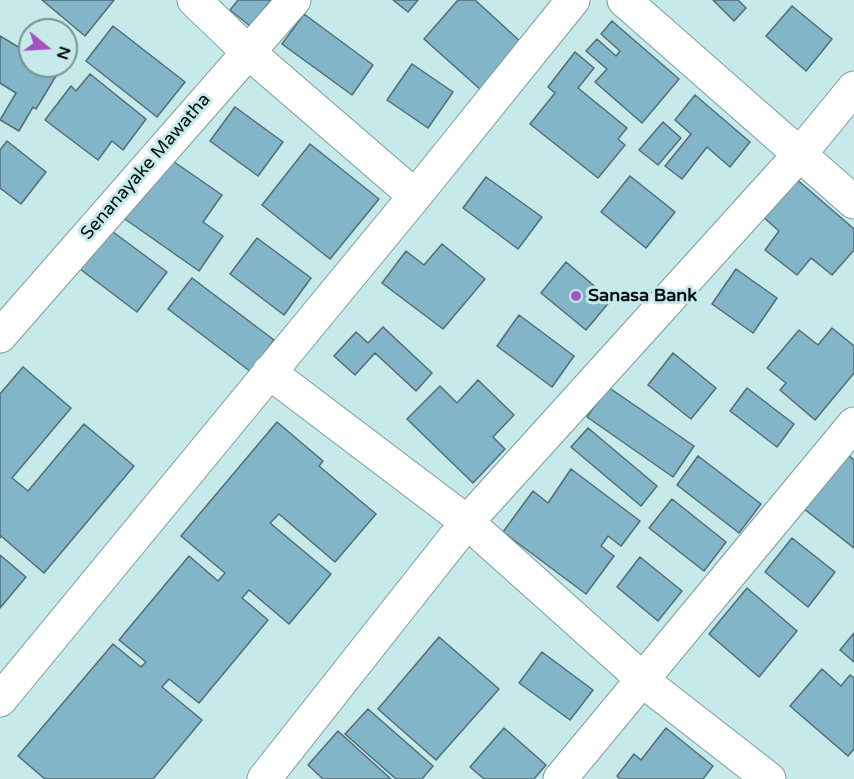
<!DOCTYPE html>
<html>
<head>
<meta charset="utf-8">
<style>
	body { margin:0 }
	#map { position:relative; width:854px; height:779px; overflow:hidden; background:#c6e9e9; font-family:"Varela Round",sans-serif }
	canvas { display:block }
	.north { position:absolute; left:18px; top:18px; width:60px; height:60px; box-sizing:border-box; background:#c6e9e9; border:2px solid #789292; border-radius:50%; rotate:108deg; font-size:16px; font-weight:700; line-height:24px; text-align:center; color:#040f10 }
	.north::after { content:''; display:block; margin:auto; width:21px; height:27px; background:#a552c1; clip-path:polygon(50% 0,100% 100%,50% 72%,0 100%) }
</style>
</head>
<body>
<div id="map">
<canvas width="854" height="779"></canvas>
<div class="north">N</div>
</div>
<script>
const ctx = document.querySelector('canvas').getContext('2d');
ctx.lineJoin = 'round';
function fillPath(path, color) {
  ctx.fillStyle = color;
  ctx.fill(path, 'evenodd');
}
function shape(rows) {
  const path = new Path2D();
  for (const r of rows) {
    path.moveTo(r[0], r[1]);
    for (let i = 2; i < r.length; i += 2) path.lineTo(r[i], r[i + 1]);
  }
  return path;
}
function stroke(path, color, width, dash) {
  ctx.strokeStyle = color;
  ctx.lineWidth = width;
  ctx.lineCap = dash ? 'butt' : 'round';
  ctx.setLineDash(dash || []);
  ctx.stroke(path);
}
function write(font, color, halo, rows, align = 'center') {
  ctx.font = font + ' "Varela Round",sans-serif';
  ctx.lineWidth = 6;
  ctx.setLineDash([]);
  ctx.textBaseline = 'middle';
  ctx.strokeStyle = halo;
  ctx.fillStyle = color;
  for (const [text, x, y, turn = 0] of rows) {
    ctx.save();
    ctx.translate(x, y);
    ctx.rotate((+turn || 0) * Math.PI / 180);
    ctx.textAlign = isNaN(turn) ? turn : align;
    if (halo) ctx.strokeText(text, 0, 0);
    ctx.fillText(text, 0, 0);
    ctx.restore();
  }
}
const building = shape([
	[42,0,114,0,85,36,42,0],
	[238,0,271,0,250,26,230,10,238,0],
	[393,0,418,0,408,12,393,0],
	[458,0,475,0,522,43,481,90,424,39,458,0],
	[713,0,738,0,746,8,734,21,713,0],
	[792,6,832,39,806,71,766,36,792,6],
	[304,14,373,65,352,95,282,44,304,14],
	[612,21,679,79,642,123,595,82,607,69,586,51,597,39,616,56,620,51,601,34,612,21],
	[113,26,185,82,157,117,86,61,113,26],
	[0,36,30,54,30,66,50,66,59,71,36,109,33,107,19,131,0,120,16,93,0,83,0,36],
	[575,52,594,68,578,88,627,128,618,139,625,145,598,178,530,124,555,93,548,87,575,52],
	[412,64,453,92,428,128,387,100,412,64],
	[90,74,146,119,123,150,112,141,98,160,45,120,71,86,76,91,90,74],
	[695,95,750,142,730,167,707,147,682,179,665,166,691,134,675,120,695,95],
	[235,107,283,142,258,176,210,141,235,107],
	[663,122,681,138,658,165,639,150,663,122],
	[7,141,46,172,21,204,0,188,0,150,7,141],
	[310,144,379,199,330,259,262,205,310,144],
	[167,157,222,195,203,222,223,236,199,271,122,217,167,157],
	[630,176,675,212,646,248,601,212,630,176],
	[486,177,542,217,518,249,463,208,486,177],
	[794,177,854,229,854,250,832,275,811,258,797,275,765,250,779,231,762,216,794,177],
	[109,229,167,272,137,312,80,269,109,229],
	[257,238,311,278,284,315,230,274,257,238],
	[442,244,485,279,443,329,382,283,406,251,424,265,442,244],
	[566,262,611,300,586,330,541,293,566,262],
	[736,269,777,298,753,333,712,304,736,269],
	[192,278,274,340,251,372,168,309,192,278],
	[519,315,574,356,552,387,497,346,519,315],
	[383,327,432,373,416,391,375,353,355,375,334,356,356,332,368,343,383,327],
	[832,328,854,346,854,373,815,420,780,390,786,383,767,368,799,330,818,345,832,328],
	[673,353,716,388,691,419,648,385,673,353],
	[23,367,71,408,12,478,28,491,84,424,134,466,44,573,1,536,0,538,0,394,23,367],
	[478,380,514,415,493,437,505,449,473,483,407,419,440,386,457,403,478,380],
	[608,387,694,446,673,477,587,417,608,387],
	[747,388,794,424,777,447,730,411,747,388],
	[277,422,323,461,319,466,376,514,335,562,279,514,270,523,331,574,289,624,249,590,242,598,268,620,199,703,169,679,162,687,202,720,153,779,45,779,18,756,113,644,141,667,146,662,119,640,189,556,218,581,225,573,181,536,277,422],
	[588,428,657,486,641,506,571,447,588,428],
	[842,450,854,460,854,548,799,505,842,450],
	[698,456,761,504,739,533,677,485,698,456],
	[571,469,640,521,621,546,608,536,601,546,614,556,586,594,503,532,533,491,548,503,571,469],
	[672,499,726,542,704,571,649,528,672,499],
	[792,538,835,572,808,607,765,572,792,538],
	[0,555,26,577,0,608,0,555],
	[640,557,682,591,658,621,617,587,640,557],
	[747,588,797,631,759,677,709,634,747,588],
	[854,633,854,662,840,650,854,633],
	[439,637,499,689,436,760,378,709,439,637],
	[542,652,593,690,570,720,519,683,542,652],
	[822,669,841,686,850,675,854,678,854,749,848,756,790,706,822,669],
	[368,709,433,766,422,779,396,779,345,734,368,709],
	[504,728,546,765,534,779,484,779,470,767,504,728],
	[666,728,713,766,703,779,620,779,617,776,634,754,641,760,666,728],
	[338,731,391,779,323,779,308,765,338,731]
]);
const minor = shape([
	[194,0,247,51,415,196],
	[624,0,854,202],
	[0,336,294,0],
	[269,372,467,522,656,691,769,779],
	[0,700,415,196,573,0],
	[264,779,467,522,799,155,854,88],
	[560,779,854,424]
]);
const markers = [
	[576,296,6,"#a552c1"]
];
const streetNames = [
	["Senanayake Mawatha",146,167,-49]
];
const poiNames = [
	["Sanasa Bank",588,296]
];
fillPath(building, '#81b5c7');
stroke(building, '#526e77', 1.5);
stroke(minor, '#7c9c9d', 35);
stroke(minor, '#fff', 33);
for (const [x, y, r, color] of markers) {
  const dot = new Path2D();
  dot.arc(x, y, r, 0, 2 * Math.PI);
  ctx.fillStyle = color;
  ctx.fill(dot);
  stroke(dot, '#c6e9e9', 2);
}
write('18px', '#040f10', '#c6e9e9', streetNames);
write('bold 18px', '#040f10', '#c6e9e9', poiNames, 'left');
</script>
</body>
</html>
